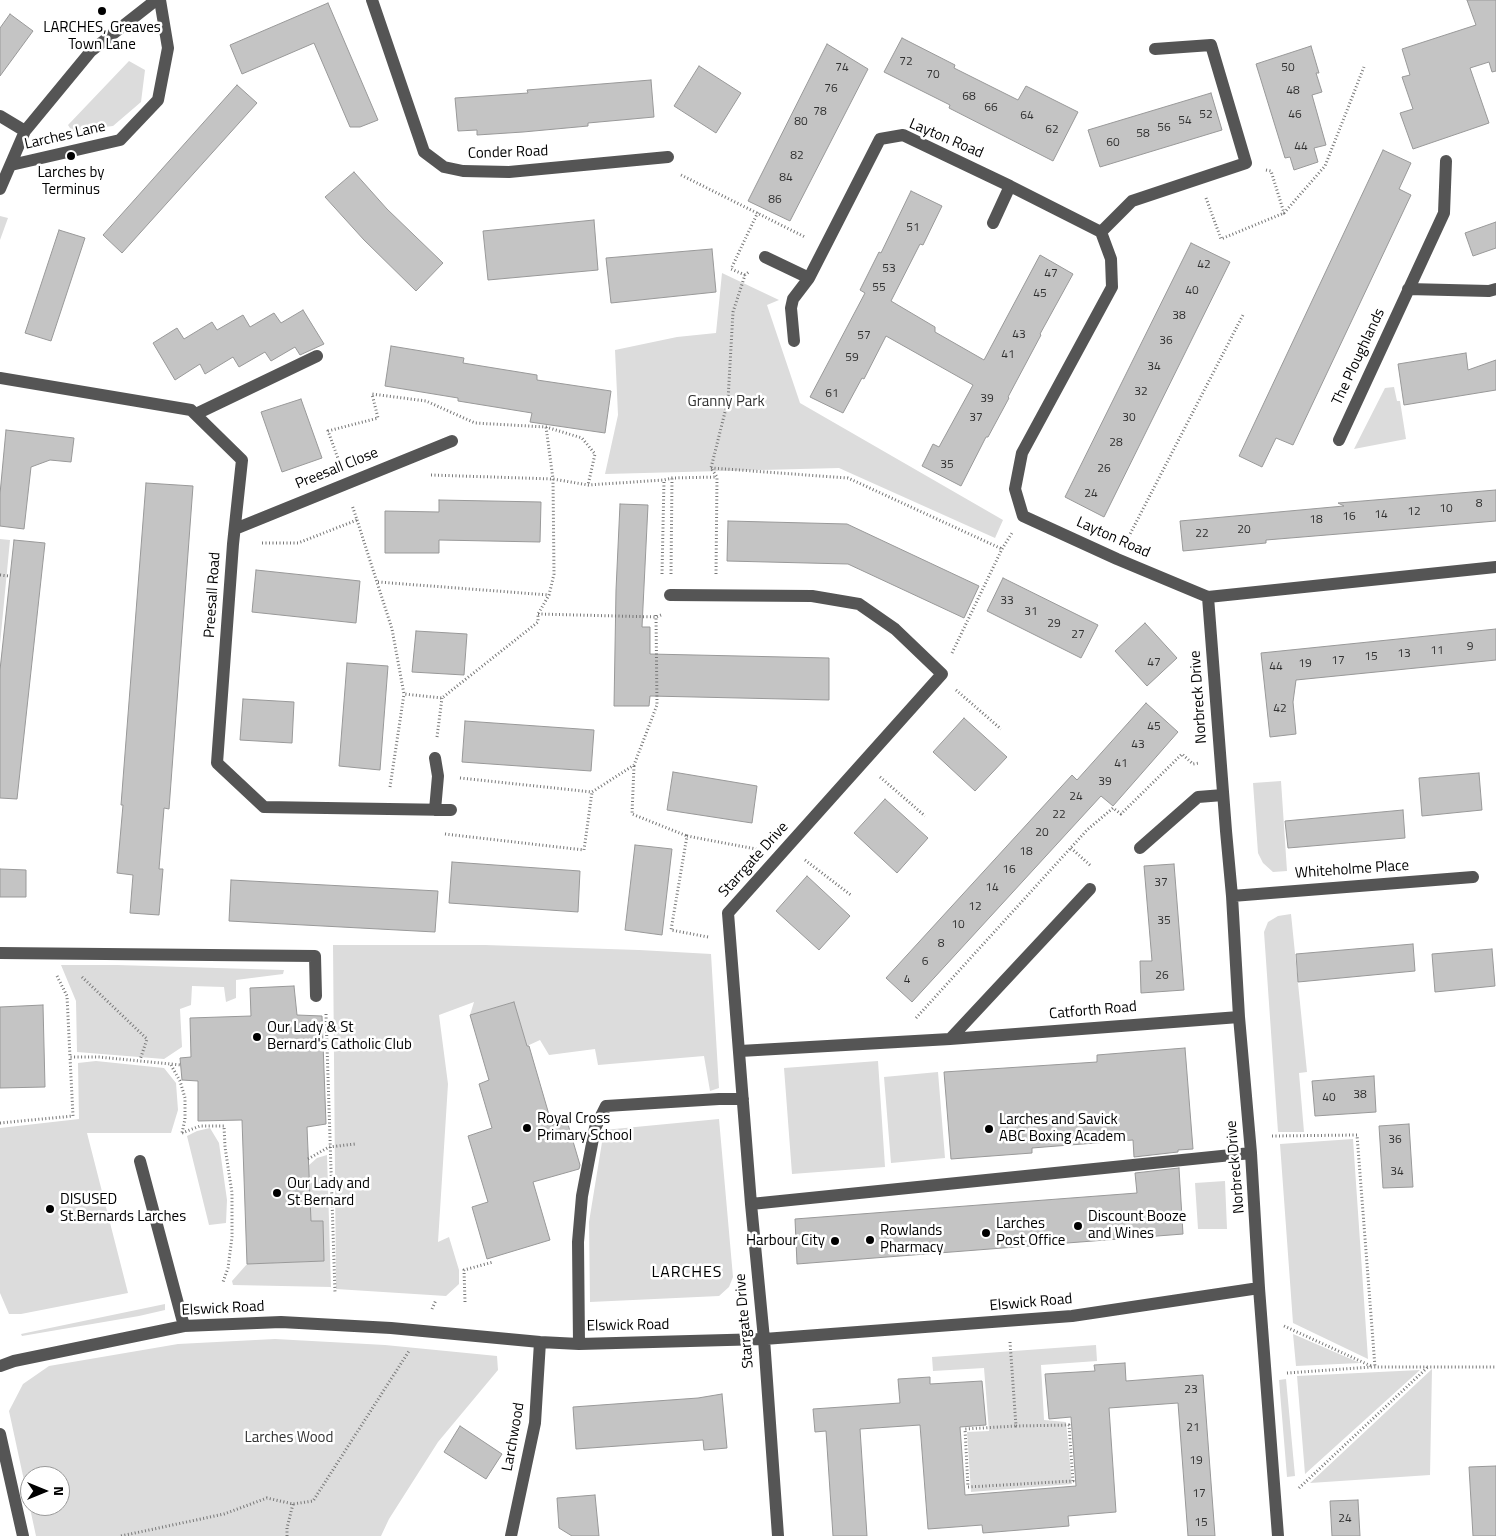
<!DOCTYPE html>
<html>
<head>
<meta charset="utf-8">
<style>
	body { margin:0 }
	#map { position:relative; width:1496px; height:1536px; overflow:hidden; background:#fff; font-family:"Titillium Web",sans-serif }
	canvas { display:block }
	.north { position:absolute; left:20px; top:1466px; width:50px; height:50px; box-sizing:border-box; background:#fff; border:1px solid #999; border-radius:50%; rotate:90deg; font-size:14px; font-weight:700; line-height:20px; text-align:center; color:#000 }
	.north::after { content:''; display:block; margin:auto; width:18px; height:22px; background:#000; clip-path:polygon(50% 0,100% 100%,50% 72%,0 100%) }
</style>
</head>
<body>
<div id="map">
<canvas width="1496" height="1536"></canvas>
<div class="north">N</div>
</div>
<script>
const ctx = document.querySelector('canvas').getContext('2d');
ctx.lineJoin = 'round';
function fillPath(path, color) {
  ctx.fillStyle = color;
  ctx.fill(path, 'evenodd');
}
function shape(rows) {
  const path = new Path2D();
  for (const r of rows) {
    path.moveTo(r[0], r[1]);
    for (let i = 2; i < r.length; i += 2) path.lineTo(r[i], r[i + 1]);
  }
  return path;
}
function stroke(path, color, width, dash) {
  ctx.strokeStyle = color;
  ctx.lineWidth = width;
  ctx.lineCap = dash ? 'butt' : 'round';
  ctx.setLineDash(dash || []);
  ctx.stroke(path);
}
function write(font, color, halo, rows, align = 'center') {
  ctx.font = font + ' "Titillium Web",sans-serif';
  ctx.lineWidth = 5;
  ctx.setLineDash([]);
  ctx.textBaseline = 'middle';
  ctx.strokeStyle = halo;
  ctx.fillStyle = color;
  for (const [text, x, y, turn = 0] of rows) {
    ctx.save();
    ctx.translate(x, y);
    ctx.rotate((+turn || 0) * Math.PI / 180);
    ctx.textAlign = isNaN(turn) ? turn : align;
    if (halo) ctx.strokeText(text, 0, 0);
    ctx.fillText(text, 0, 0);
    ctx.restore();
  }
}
const green = shape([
	[129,61,145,70,141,102,113,126,72,131,68,125],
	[0,216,8,218,0,240],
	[722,273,779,300,767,305,800,403,1003,520,995,538,839,468,605,474,618,415,615,350,677,337,716,333],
	[1394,387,1397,401,1400,401,1406,439,1354,449,1385,388],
	[0,539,10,540,0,644],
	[1281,781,1287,871,1273,872,1263,863,1258,853,1253,783],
	[1291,914,1307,1072,1299,1073,1304,1132,1278,1132,1264,932,1268,922,1278,916],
	[333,945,485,945,639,950,711,954,719,1088,710,1091,704,1056,598,1065,595,1049,549,1055,540,1040,527,1046,514,1002,470,1015,474,1002,439,1015,448,1084,438,1242,449,1237,459,1270,459,1284,446,1296,336,1289],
	[61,965,117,965,284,970,283,974,236,980,236,998,226,1002,224,987,192,986,191,1005,180,1009,182,1047,164,1059,77,1052,76,1001],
	[96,1061,164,1068,176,1083,178,1110,171,1133,87,1133,128,1293,21,1314,9,1314,0,1293,0,1128,79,1119,78,1063],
	[878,1061,885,1167,792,1174,784,1068],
	[938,1072,945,1158,891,1163,884,1077],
	[719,1119,733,1277,729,1287,719,1296,590,1302,589,1222,604,1130],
	[210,1128,219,1143,227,1200,226,1223,209,1225,187,1136,197,1131],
	[1353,1139,1368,1359,1293,1323,1280,1144],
	[327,1155,331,1287,233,1285,232,1281,247,1264,324,1261,323,1221,311,1221,308,1166,317,1158],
	[1225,1181,1227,1229,1198,1229,1195,1183],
	[165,1304,165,1310,139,1316,22,1336,21,1334],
	[1293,1334,1360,1363,1296,1366],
	[275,1339,385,1345,497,1356,498,1370,438,1442,389,1519,381,1536,36,1536,9,1411,23,1384,49,1366,178,1344],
	[30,1476,60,1476,60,1506,30,1506],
	[1096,1345,1097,1361,1041,1365,1044,1420,1066,1422,1072,1484,971,1492,967,1432,989,1431,984,1368,933,1371,932,1357],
	[1432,1369,1430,1475,1310,1483],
	[1420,1370,1305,1474,1297,1376],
	[1286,1379,1295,1476,1287,1477,1279,1380]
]);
const building = shape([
	[1467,0,1496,0,1496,71,1492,72,1489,62,1470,68,1489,123,1413,149,1400,113,1413,109,1402,77,1410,75,1402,49,1476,25,1467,0],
	[328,3,378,120,360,127,350,127,314,43,242,74,230,45,328,3],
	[10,14,33,31,0,76,0,28,10,14],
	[902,38,955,65,954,68,1018,100,1026,86,1078,112,1053,161,949,108,950,105,884,72,902,38],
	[827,44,868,69,790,221,748,201,827,44],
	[1311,46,1319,73,1316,73,1322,92,1312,95,1326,145,1314,148,1318,162,1294,170,1290,157,1285,158,1256,64,1311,46],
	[699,66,741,93,716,133,674,106,699,66],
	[651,80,654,117,588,123,588,126,523,132,477,135,477,130,458,131,455,98,528,93,527,90,651,80],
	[237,85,257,103,122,253,103,235,237,85],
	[1211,93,1222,130,1100,167,1088,130,1211,93],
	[1383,150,1411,163,1399,189,1411,195,1293,445,1276,438,1262,467,1239,456,1383,150],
	[354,172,387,209,443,263,416,291,364,240,325,197,354,172],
	[911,191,942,206,923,245,920,244,891,301,935,327,935,332,984,360,1040,255,1073,274,1040,334,1041,335,1008,397,1009,398,988,437,986,437,961,486,922,466,933,444,939,447,973,385,886,336,864,379,862,378,843,413,810,397,865,293,860,290,879,252,881,253,911,191],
	[594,220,598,270,488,280,483,231,594,220],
	[1496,222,1496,248,1473,256,1465,233,1496,222],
	[59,230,85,238,51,341,25,333,59,230],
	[1191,243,1230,262,1104,517,1065,497,1191,243],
	[712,249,716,292,611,303,606,258,712,249],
	[303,310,324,344,300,355,295,347,271,361,265,352,239,367,233,357,205,374,200,364,175,380,153,343,177,328,184,339,212,322,217,330,243,315,250,327,274,313,281,323,303,310],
	[391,346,464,358,463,363,537,375,537,380,611,391,605,433,530,422,532,413,458,401,458,398,385,386,391,346],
	[1466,353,1468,370,1496,360,1496,390,1404,405,1398,364,1466,353],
	[301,399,322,458,282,472,261,412,301,399],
	[6,430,74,438,71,462,50,460,31,467,24,529,0,526,0,494,6,430],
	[146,483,193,486,169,809,164,808,159,869,163,869,159,915,130,913,133,875,117,873,123,805,121,805,146,483],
	[1496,490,1496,521,1266,540,1266,543,1183,551,1180,521,1344,506,1338,503,1496,490],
	[439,500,541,502,540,542,439,540,439,553,385,553,385,511,439,512,439,500],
	[620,504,648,505,642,627,650,627,650,654,829,658,829,700,650,696,649,706,614,706,616,590,620,504],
	[728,521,847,524,979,586,964,618,848,564,727,561,728,521],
	[14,540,45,543,17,799,0,798,0,670,14,540],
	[256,570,360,581,356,623,252,612,256,570],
	[1003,578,1098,625,1081,658,987,611,1003,578],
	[1145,623,1177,658,1147,686,1115,651,1145,623],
	[1496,629,1496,660,1296,680,1293,702,1296,734,1270,737,1261,653,1496,629],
	[416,631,467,634,464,675,412,672,416,631],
	[347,663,388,666,380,770,339,766,347,663],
	[243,699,294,702,292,743,240,740,243,699],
	[1146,703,1178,732,1113,806,1101,796,912,1002,886,978,1072,775,1077,780,1146,703],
	[964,718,1007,757,975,791,933,752,964,718],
	[465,721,594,730,591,771,462,762,465,721],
	[673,772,757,786,752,823,667,810,673,772],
	[1479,773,1482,810,1422,816,1419,778,1479,773],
	[885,799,928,838,897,873,854,833,885,799],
	[1403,810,1405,838,1288,848,1285,821,1403,810],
	[635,845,672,849,662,935,625,930,635,845],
	[452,862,580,871,578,912,449,903,452,862],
	[1174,864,1184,990,1141,993,1140,961,1152,961,1144,866,1174,864],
	[0,869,26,870,26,897,0,897,0,869],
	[807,876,850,916,819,950,776,911,807,876],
	[231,880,438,891,435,932,229,921,231,880],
	[1413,944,1415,971,1298,982,1296,954,1413,944],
	[1492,949,1495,986,1435,992,1432,954,1492,949],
	[294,986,297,1015,322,1016,326,1124,307,1127,311,1221,323,1221,324,1261,247,1264,242,1120,198,1121,198,1081,182,1080,180,1058,191,1057,190,1018,251,1016,250,988,294,986],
	[514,1002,527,1046,529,1046,552,1125,567,1121,580,1165,579,1169,533,1182,550,1240,487,1259,472,1207,488,1202,468,1136,492,1128,479,1084,489,1080,470,1015,514,1002],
	[43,1005,45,1087,0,1088,0,1007,43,1005],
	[1185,1048,1193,1149,1178,1150,1178,1152,1134,1157,1133,1140,1032,1148,1032,1153,951,1159,944,1072,1097,1062,1097,1055,1185,1048],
	[1374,1076,1376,1112,1315,1116,1312,1081,1374,1076],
	[1409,1124,1413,1187,1383,1188,1379,1126,1409,1124],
	[1179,1168,1183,1234,797,1264,795,1219,1137,1193,1135,1173,1179,1168],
	[1125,1363,1126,1381,1203,1375,1215,1536,1188,1536,1178,1403,1109,1408,1116,1512,1068,1516,1069,1526,983,1533,982,1525,928,1529,920,1425,860,1429,867,1536,833,1536,826,1431,815,1432,813,1409,900,1403,898,1379,930,1377,930,1384,982,1381,986,1425,960,1427,965,1495,1076,1486,1071,1417,1049,1419,1045,1374,1095,1371,1094,1365,1125,1363],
	[722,1394,727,1448,704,1450,703,1440,576,1449,573,1407,698,1398,722,1394],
	[460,1426,502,1454,486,1479,444,1452,460,1426],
	[1496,1466,1496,1536,1473,1536,1469,1467,1496,1466],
	[595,1495,599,1536,572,1536,559,1528,557,1498,595,1495],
	[1358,1500,1360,1536,1332,1536,1330,1501,1358,1500]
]);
const path = shape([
	[1266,170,1271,171,1284,213,1325,166,1364,67],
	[681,175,805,237],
	[1206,198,1221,239,1284,213],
	[745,275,731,269,758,212],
	[340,464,328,431,378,418,372,394,426,401,475,423,546,427,582,438,595,454,588,485],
	[711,468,848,478,1002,549],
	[431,475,553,479,588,485,664,480,672,478,717,477],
	[357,520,392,629,404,694,442,698,538,622,538,614,549,595,554,574,553,479,546,427],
	[1127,540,1244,313],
	[262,543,298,543,357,520,352,505],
	[662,574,664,480],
	[671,574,672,478],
	[716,574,717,477,711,468,728,400,733,312,745,275,750,271],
	[0,575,9,576],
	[378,582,549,595],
	[538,614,656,617,661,615],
	[952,653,1002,549,1012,533],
	[956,690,1001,729],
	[437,737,442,698],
	[634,766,632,814,687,836],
	[880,777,925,816],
	[460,778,592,792,634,765,657,705,656,615],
	[390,787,404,694],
	[445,834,584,850,592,792],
	[1071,848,1091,866],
	[805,860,852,896],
	[708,937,671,930,687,836,756,849],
	[57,976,67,996,70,1057,99,1057,181,1065],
	[82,977,147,1039,140,1060],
	[326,1014,335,1293],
	[916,1018,1087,830,1113,808,1121,814,1182,754,1193,764,1199,763],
	[171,1065,180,1081,185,1098,185,1119,182,1133],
	[0,1123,73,1116,70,1057],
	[182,1133,200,1126,224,1126,225,1147,232,1193,232,1237,228,1268,223,1282],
	[1272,1136,1357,1135,1375,1367],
	[308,1159,329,1147,355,1144],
	[465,1302,464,1270,493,1262],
	[432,1309,436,1300],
	[1284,1326,1371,1366],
	[1010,1342,1016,1426,1069,1425,1073,1481,968,1487,965,1429,1016,1426],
	[1287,1373,1372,1367,1496,1367],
	[1299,1488,1429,1366],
	[121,1536,224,1514,267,1498,293,1504,313,1501,409,1351],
	[287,1536,287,1528,293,1504]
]);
const minor = shape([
	[372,0,424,152,444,167,463,171,509,172,668,157],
	[1155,49,1211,45,1246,163,1132,201,1101,232,1111,259,1112,287,1022,453,1015,489,1023,516,1117,559,1208,597,1496,567],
	[0,116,25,131],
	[11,165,120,140,158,100,168,48,160,0],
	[0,189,25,131,91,51,156,0],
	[993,223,1010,186],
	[765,257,809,278,880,139,903,135,1010,186,1101,232],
	[1408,289,1489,291,1496,289],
	[794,341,791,308,793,299,809,278],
	[0,378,191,410,242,460,233,544,217,763,264,807,451,810],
	[196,414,317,356],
	[1339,440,1444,213,1446,161],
	[235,529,452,441],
	[670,595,812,596,859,604,895,629,942,674,728,913,751,1204,764,1339,778,1536],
	[1208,597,1226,831,1232,896,1239,1017,1251,1153,1259,1288,1278,1536],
	[435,758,438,776,435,810],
	[1140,848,1198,797,1223,795],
	[1232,896,1473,877],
	[0,953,315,956,316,996],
	[950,1039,1090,889],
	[740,1051,950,1039,1239,1017],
	[140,1161,184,1326],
	[751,1204,1251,1153],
	[579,1344,578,1242,582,1196,595,1128,606,1106,719,1099,743,1099],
	[0,1366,14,1361,184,1326,281,1322,391,1328,540,1342,579,1344,764,1339,1072,1316,1259,1288],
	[0,1434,23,1536],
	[511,1536,535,1423,540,1342]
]);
const markers = [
	[102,11,5,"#000"],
	[71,156,5,"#000"],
	[257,1037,5,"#000"],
	[527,1128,5,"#000"],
	[989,1129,5,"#000"],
	[277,1193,5,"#000"],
	[50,1209,5,"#000"],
	[1078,1226,5,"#000"],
	[986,1233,5,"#000"],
	[870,1240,5,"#000"],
	[835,1241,5,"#000"]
];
const numberNames = [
	["72",906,62],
	["74",842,68],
	["50",1288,68],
	["70",933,75],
	["76",831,89],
	["48",1293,91],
	["68",969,97],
	["66",991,108],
	["78",820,112],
	["52",1206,115],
	["46",1295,115],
	["64",1027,116],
	["54",1185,121],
	["80",801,122],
	["56",1164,128],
	["62",1052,130],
	["58",1143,134],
	["60",1113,143],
	["44",1301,147],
	["82",797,156],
	["84",786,178],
	["86",775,200],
	["51",913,228],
	["42",1204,265],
	["53",889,269],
	["47",1051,274],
	["55",879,288],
	["40",1192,291],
	["45",1040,294],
	["38",1179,316],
	["43",1019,335],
	["57",864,336],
	["36",1166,341],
	["41",1008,355],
	["59",852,358],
	["34",1154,367],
	["32",1141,392],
	["61",832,394],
	["39",987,399],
	["37",976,418],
	["30",1129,418],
	["28",1116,443],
	["35",947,465],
	["26",1104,469],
	["24",1091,494],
	["8",1479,504],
	["10",1446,509],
	["12",1414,512],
	["14",1381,515],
	["16",1349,517],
	["18",1316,520],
	["20",1244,530],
	["22",1202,534],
	["33",1007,601],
	["31",1031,612],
	["29",1054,624],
	["27",1078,635],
	["9",1470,647],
	["11",1437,651],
	["13",1404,654],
	["15",1371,657],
	["17",1338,661],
	["47",1154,663],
	["19",1305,664],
	["44",1276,667],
	["42",1280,709],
	["45",1154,727],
	["43",1138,745],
	["41",1121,764],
	["39",1105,782],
	["24",1076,797],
	["22",1059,815],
	["20",1042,833],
	["18",1026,852],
	["16",1009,870],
	["37",1161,883],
	["14",992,888],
	["12",975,907],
	["35",1164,921],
	["10",958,925],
	["8",941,944],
	["6",925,962],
	["26",1162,976],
	["4",907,980],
	["38",1360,1095],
	["40",1329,1098],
	["36",1395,1140],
	["34",1397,1172],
	["23",1191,1390],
	["21",1193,1428],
	["19",1196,1461],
	["17",1199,1494],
	["24",1345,1519],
	["15",1201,1523]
];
const poiNames = [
	["LARCHES, Greaves",102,28,"center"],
	["Town Lane",102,45,"center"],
	["Larches by",71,173,"center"],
	["Terminus",71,190,"center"],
	["Our Lady & St",267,1028],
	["Bernard's Catholic Club",267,1045],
	["Royal Cross",537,1119],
	["Primary School",537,1136],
	["Larches and Savick",999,1120],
	["ABC Boxing Academ",999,1137],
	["Our Lady and",287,1184],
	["St Bernard",287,1201],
	["DISUSED",60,1200],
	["St.Bernards Larches",60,1217],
	["Discount Booze",1088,1217],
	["and Wines",1088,1234],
	["Larches",996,1224],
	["Post Office",996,1241],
	["Rowlands",880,1231],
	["Pharmacy",880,1248],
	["Harbour City",825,1241,"right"]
];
const streetNames = [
	["Larches Lane",65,136,-13],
	["Layton Road",946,139,23],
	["Conder Road",508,153,-2],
	["The Ploughlands",1359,357,-65],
	["Preesall Close",337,469,-22],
	["Layton Road",1113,538,24],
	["Preesall Road",213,595,-86],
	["Norbreck Drive",1199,697,-94],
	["Starrgate Drive",754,860,-48],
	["Whiteholme Place",1352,870,-4],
	["Catforth Road",1093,1011,-5],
	["Norbreck Drive",1236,1167,-95],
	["Elswick Road",1031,1303,-5],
	["Elswick Road",223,1309,-3],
	["Starrgate Drive",745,1321,-95],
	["Elswick Road",628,1326,-1],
	["Larchwood",514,1437,-80]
];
const parkNames = [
	["Granny Park",726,402],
	["Larches Wood",289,1438]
];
const neighbourhoodNames = [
	["LARCHES",687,1273]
];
fillPath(green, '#dcdcdc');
fillPath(building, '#c4c4c4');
stroke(building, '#999', 1);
stroke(path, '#777', 3, [1, 2.5]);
stroke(minor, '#555', 12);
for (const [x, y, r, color] of markers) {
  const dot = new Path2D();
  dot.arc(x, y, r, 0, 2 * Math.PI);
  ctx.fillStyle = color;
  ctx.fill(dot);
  stroke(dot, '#fff', 2);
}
write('12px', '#313131', null, numberNames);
write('15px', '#000', '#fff', poiNames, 'left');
write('15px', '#000', '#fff', streetNames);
write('15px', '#333', '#fff', parkNames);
ctx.letterSpacing = '1px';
write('16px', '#000', '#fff', neighbourhoodNames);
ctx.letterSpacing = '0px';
</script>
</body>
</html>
